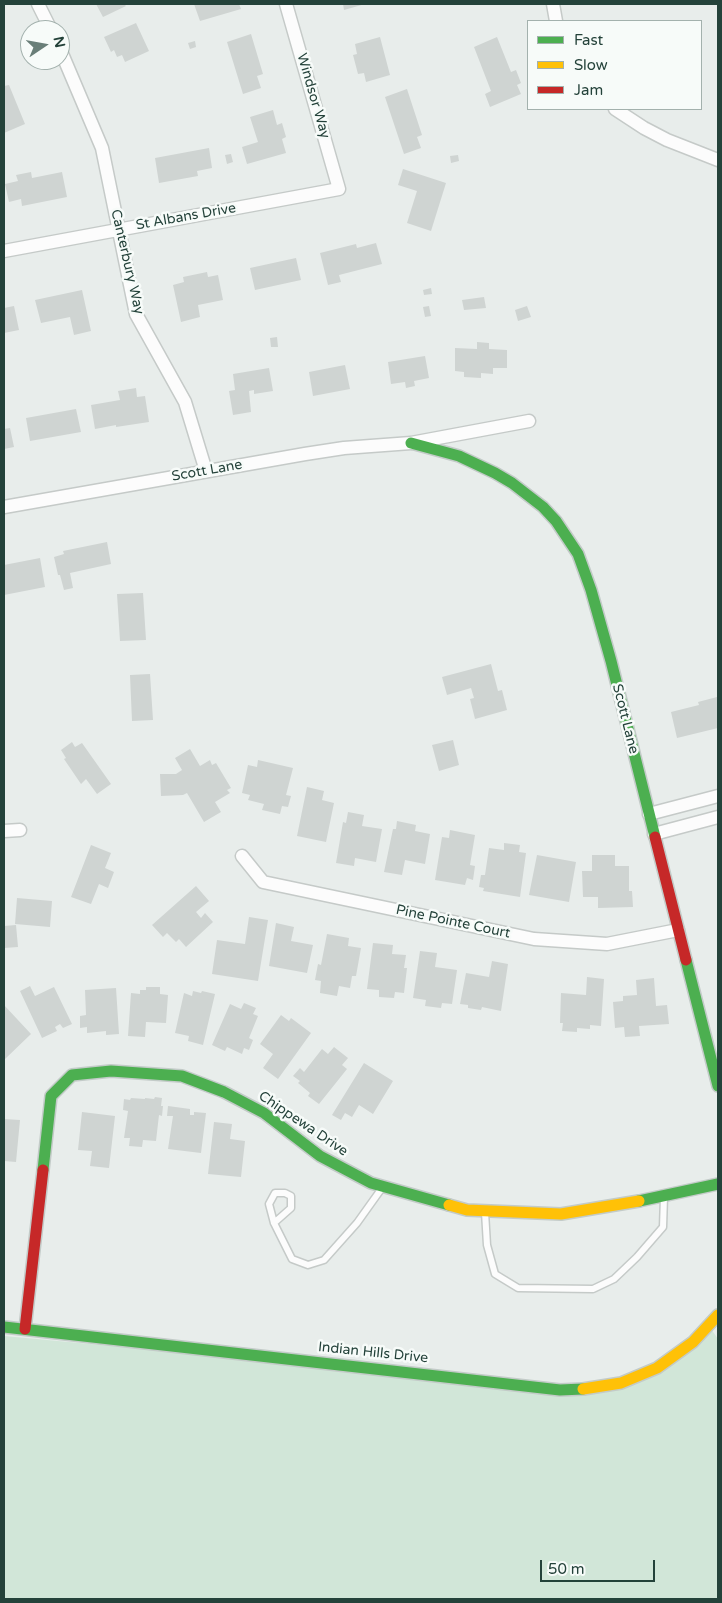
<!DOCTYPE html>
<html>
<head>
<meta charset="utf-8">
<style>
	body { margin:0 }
	#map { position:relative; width:722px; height:1603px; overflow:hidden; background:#e8edeb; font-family:"Varela Round",sans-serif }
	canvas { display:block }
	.frame { position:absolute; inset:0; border:5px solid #24423a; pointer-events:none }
	.legend { position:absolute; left:527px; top:20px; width:175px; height:90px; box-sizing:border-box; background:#f7fbf9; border:1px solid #a3b1ad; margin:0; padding:6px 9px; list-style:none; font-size:15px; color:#24423a }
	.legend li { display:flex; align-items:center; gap:10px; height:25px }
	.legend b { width:25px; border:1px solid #a3b1ad }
	.north { position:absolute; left:20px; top:20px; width:50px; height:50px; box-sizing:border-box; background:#f7fbf9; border:1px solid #a3b1ad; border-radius:50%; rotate:78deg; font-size:14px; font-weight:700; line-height:20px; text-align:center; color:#24423a }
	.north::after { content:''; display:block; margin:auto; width:18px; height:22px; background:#697e78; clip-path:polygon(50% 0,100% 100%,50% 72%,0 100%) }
	.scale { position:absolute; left:540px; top:1560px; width:115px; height:22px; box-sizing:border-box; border:2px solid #24423a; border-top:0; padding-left:6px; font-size:15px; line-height:18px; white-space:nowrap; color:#24423a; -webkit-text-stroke:4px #f7fbf9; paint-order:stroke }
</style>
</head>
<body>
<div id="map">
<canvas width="722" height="1603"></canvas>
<div class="frame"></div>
<ul class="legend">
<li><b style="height:6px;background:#4caf50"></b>Fast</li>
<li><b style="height:6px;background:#ffc107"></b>Slow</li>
<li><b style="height:6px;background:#c62828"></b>Jam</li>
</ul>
<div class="north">N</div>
<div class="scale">50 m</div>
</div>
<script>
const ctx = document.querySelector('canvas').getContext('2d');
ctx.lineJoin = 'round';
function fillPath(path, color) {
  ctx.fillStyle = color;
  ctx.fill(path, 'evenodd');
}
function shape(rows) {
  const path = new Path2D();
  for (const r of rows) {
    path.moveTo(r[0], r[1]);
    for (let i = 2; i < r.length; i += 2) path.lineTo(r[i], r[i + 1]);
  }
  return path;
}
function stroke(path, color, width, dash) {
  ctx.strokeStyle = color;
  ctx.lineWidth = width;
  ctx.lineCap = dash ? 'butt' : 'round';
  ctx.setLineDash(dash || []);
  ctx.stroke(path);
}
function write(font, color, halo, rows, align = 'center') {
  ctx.font = font + ' "Varela Round",sans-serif';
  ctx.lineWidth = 5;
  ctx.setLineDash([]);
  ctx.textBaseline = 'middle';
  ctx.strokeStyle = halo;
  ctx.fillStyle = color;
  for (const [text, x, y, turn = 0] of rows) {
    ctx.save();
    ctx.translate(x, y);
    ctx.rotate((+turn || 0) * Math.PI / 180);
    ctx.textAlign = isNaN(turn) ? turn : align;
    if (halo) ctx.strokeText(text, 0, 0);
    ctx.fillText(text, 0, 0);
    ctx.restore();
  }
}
const green = shape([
	[709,1326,718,1339,718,1599,4,1599,4,1336,490,1381,603,1386,683,1351]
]);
const building = shape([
	[96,4,124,4,126,6,103,17],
	[194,4,239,4,241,9,200,21],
	[343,4,365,4,344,10],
	[136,23,149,51,125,62,122,55,117,57,114,50,111,52,104,37],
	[251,34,263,74,257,76,261,88,243,94,227,42],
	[380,37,390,75,366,82,364,73,358,74,353,55,357,54,355,44],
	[497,37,511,72,516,70,521,83,517,85,521,94,490,107,485,94,491,91,474,47],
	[195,41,196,47,190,49,188,43],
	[9,85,25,124,4,133,4,86],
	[407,89,422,135,417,137,421,148,404,154,385,97],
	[273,110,277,125,282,123,286,137,282,139,286,153,247,164,242,147,258,142,250,117],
	[209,148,212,168,197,171,198,176,159,183,155,158],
	[231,154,233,162,227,164,225,155],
	[458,155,459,161,451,163,450,156],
	[403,169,446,183,431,231,407,223,417,191,398,185],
	[31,172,32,178,62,172,67,197,22,206,21,199,9,202,5,184,18,181,16,175],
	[376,243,382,264,339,275,341,282,328,285,320,253,356,244,357,248],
	[296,258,301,280,255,290,250,268],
	[207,272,208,277,218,275,223,300,198,305,200,317,181,322,173,285,184,282,183,277],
	[431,288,432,294,424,295,423,290],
	[82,290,91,331,74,335,70,317,41,323,35,300],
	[484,297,486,308,464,310,462,300],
	[14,306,19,330,4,333,4,308],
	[429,306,431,316,425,317,423,307],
	[527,306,531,317,518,321,515,310],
	[277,337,278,347,271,347,270,338],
	[477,342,489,343,489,349,507,350,507,368,493,368,493,374,481,373,481,378,464,377,464,372,455,371,455,348,477,349],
	[425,356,429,378,414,381,415,386,406,388,405,382,391,384,388,362],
	[345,365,350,389,313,396,309,372],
	[269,368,273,391,254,394,254,390,249,391,251,412,233,415,229,391,235,390,233,374],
	[136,388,137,397,145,396,149,422,116,427,116,425,95,429,91,405,120,400,118,391],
	[76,409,81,432,30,441,26,418],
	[10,428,14,447,4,449,4,429],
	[107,542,111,564,70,573,73,588,64,590,60,575,58,575,54,557,64,554,63,551],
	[40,558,45,587,4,595,4,565],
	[143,593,146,640,120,641,117,594],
	[491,664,498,691,502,690,507,710,475,719,470,699,474,698,471,688,447,695,442,677],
	[150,674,153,720,132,721,130,675],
	[717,697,718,728,677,738,671,712,699,705,698,702],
	[453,740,459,765,439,771,432,745],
	[72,742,75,747,82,743,111,784,97,794,86,779,81,784,64,759,66,758,61,750],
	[190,749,200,766,210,760,212,765,216,763,231,788,227,790,230,793,215,802,221,812,204,822,187,793,183,795,161,796,160,774,176,774,182,770,175,758],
	[258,760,293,768,286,795,291,796,288,807,282,806,280,814,262,810,264,804,248,800,250,795,242,793,248,765,257,767],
	[307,787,324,791,322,800,334,803,326,842,297,836],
	[348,812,364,815,362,826,382,829,376,862,355,858,354,866,336,863,343,822,346,823],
	[397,821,416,825,415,831,430,834,425,864,405,860,402,875,384,872,393,829,396,829],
	[450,830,475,835,470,865,475,866,473,880,467,878,465,885,435,880,442,837,449,838],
	[504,843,520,845,519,852,526,853,520,897,483,891,484,888,479,887,481,875,485,875,489,848,504,850],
	[91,845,111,853,105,868,114,872,108,888,99,884,91,904,71,897],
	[537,855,576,862,569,902,529,895],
	[592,855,615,855,615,866,629,866,629,891,632,891,633,907,598,908,598,897,583,897,582,871,592,871],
	[196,886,209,901,196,912,201,918,205,913,213,922,186,947,179,939,176,942,167,933,163,937,152,925],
	[17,898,52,901,50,927,15,924],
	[249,917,268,920,258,981,212,974,217,940,245,944],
	[276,923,294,927,291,941,313,945,307,973,269,966],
	[16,925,18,947,4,948,4,926],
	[327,934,349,938,348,946,361,948,356,976,352,976,350,988,339,986,337,996,320,993,321,981,315,980,318,964,321,965],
	[373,943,393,945,392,954,406,955,404,968,407,968,404,993,395,992,394,998,379,997,379,990,367,989],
	[420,951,437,953,435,967,457,970,452,1004,442,1003,441,1008,425,1006,426,1000,413,998],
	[492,961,508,964,501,1011,482,1007,481,1010,468,1008,468,1005,460,1004,466,973,489,977],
	[587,977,604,979,601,1026,590,1025,590,1029,577,1028,577,1032,562,1031,563,1023,560,1023,561,993,586,995],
	[654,978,656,1006,667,1005,669,1024,639,1026,640,1036,625,1037,624,1027,615,1028,613,1002,623,1001,623,996,637,995,636,980],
	[30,986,35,996,54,987,72,1024,63,1028,60,1024,55,1027,57,1031,42,1038,20,991],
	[146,987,160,987,160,994,168,995,166,1023,146,1022,145,1037,128,1036,131,993,140,994,140,990,146,990],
	[116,988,119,1034,106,1035,106,1031,87,1033,87,1027,80,1028,80,1016,86,1015,85,990],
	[193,991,201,993,202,991,215,994,203,1045,188,1041,189,1036,175,1033,184,993,192,996],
	[244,1003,256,1008,253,1014,258,1016,249,1038,253,1040,249,1050,244,1048,242,1054,227,1047,225,1051,212,1045,230,1004,241,1009],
	[4,1005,31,1034,4,1060],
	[281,1015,289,1021,291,1018,311,1033,278,1079,263,1068,273,1054,260,1044],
	[334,1047,348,1058,342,1065,347,1069,319,1104,308,1096,310,1093,298,1083,300,1081,293,1076,300,1068,304,1072,322,1049,328,1054],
	[364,1063,393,1081,373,1114,359,1105,352,1117,345,1113,341,1120,332,1115],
	[155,1097,162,1098,161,1106,163,1106,162,1116,159,1115,156,1141,143,1140,142,1147,129,1146,130,1138,124,1138,128,1111,123,1110,124,1099,130,1100,131,1098,145,1099,145,1098,154,1099],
	[168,1106,190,1109,190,1115,194,1115,194,1112,206,1113,201,1153,168,1149,173,1116,167,1116],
	[82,1112,115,1116,109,1168,90,1166,92,1151,78,1150],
	[4,1119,20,1120,16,1162,4,1161],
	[214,1122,232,1124,230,1139,245,1141,241,1177,208,1174]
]);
const lane = shape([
	[485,1212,487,1245,495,1274,518,1288,593,1289,614,1279,637,1257,663,1227,664,1197],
	[274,1223,291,1208,291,1196,285,1193,275,1193,269,1204,274,1223,292,1259,308,1265,324,1260,357,1223,382,1188]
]);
const street = shape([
	[38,4,51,30],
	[553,4,556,21],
	[60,49,102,148,136,314,185,402,206,471],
	[615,109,644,128,667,140,718,160],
	[4,251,339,189,286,4],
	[4,507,305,454,344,448,411,443,529,421],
	[649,814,718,796],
	[4,831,20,830],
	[654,834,718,817],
	[242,856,263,882,534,939,607,944,678,930]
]);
const fast = shape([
	[411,443,459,456,495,473,512,483,543,507,556,521,578,554,591,590,611,661,655,837],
	[686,960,718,1086],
	[43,1170,51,1096,72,1075,111,1071,182,1076,224,1092,264,1113,320,1156,371,1183,449,1205],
	[639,1201,718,1184],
	[4,1327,560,1390,583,1389]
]);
const slow = shape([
	[449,1205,467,1210,561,1214,639,1201],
	[583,1389,621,1383,657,1368,693,1342,718,1315]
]);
const jam = shape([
	[655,837,686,960],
	[25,1329,43,1170]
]);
const streetNames = [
	["Windsor Way",313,96,74],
	["St Albans Drive",186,217,-10],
	["Canterbury Way",127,262,77],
	["Scott Lane",207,471,-10],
	["Scott Lane",625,719,76],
	["Pine Pointe Court",453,922,12],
	["Chippewa Drive",303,1124,34],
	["Indian Hills Drive",373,1353,6]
];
fillPath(green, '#d1e6d8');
fillPath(building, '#cfd4d2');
stroke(lane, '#c5cac8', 9);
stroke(street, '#c5cac8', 15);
stroke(fast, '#c3cbc8', 14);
stroke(slow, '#c3cbc8', 14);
stroke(jam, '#c3cbc8', 14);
stroke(lane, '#fcfcfc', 6);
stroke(street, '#fcfcfc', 12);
stroke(fast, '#4caf50', 11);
stroke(slow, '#ffc107', 11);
stroke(jam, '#c62828', 11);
write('14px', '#24423a', '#f7fbf9', streetNames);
</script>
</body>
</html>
